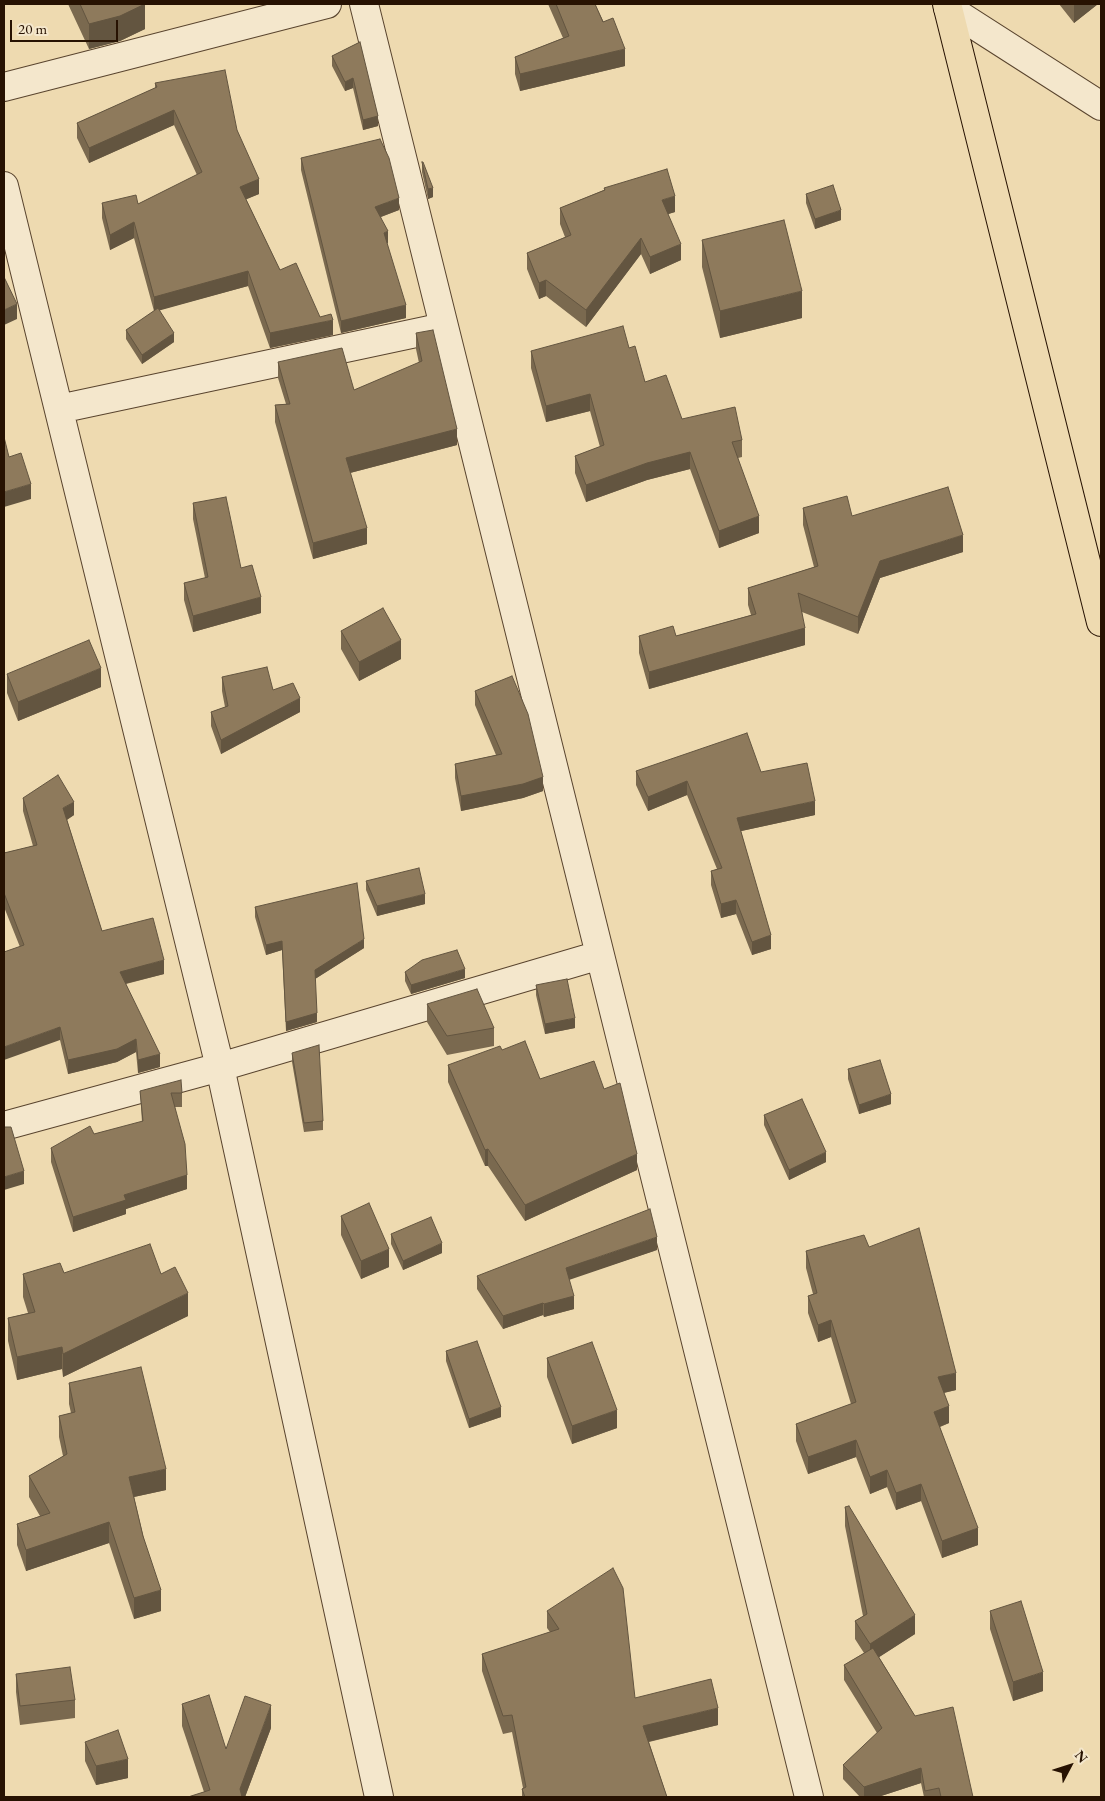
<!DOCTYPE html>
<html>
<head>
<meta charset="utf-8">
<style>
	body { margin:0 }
	#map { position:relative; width:1105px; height:1801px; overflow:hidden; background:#eedab0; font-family:"EB Garamond",serif }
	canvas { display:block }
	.frame { position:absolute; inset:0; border:5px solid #271202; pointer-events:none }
	.north { position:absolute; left:1045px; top:1741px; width:50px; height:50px; -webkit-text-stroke:4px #f4e7cc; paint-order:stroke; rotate:50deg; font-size:14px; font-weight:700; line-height:20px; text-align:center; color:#271202 }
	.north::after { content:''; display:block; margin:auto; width:18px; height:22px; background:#271202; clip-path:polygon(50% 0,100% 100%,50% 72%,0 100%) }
	.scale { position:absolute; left:10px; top:20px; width:108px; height:22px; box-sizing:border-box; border:2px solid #271202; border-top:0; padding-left:6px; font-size:15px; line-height:18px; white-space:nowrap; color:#271202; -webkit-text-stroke:4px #f4e7cc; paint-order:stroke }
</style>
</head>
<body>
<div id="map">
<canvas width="1105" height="1801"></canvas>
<div class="frame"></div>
<div class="north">N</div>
<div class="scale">20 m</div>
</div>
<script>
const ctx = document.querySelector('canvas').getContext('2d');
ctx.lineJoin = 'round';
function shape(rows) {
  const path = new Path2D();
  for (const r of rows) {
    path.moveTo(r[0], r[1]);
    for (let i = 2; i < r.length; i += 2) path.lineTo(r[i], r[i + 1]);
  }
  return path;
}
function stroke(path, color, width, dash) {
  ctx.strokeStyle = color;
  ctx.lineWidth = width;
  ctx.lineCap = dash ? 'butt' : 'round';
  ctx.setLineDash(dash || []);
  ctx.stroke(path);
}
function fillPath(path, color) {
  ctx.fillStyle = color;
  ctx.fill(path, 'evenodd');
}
const minor = shape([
	[364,4,809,1797],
	[948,8,1101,106],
	[4,87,327,4],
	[4,186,220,1067,379,1797],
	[59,409,444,327],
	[4,1126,220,1067,600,955]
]);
const primary = shape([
	[947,4,1101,622]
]);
const wall = shape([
	[68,4,144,4,145,29,120,41,89,49],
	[548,4,595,4,625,66,520,91,515,74,515,57,563,38],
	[1059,4,1098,4,1074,23],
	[360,42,378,126,363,130,353,88,345,91,332,66,332,56],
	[155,83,237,130,259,194,246,199,280,270,320,317,333,335,270,348,248,286,159,310,174,342,142,364,126,339,126,330,154,311,134,238,110,250,102,218,102,203,138,204,197,175,174,125,89,163,77,138,77,123,155,88],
	[301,158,399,210,381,217,388,243,387,243,406,318,341,333,301,170],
	[422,162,433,197,428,199,422,172],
	[604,188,675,212,668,214,681,260,650,274,641,254,586,327,546,296,539,299,527,269,527,253,565,237,560,224,560,208,604,190],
	[806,194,841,220,815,229,806,203],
	[702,240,802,318,720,338,702,267],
	[416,333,457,445,350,473,367,544,313,559,275,422,275,405,286,404,278,378,278,362,354,390,419,363,416,349],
	[629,348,645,382,682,419,742,440,742,457,738,458,759,533,719,548,690,469,647,480,586,502,575,473,575,456,600,447,590,411,546,422,531,368,531,351],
	[193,503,241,568,261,613,193,632,184,600,184,583,205,578,193,519],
	[803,508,852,516,963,552,880,578,858,634,802,612,805,645,649,689,639,653,639,636,676,636,751,615,748,605,748,588,814,567,803,525],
	[341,631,401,659,359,681,341,649],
	[7,674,101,687,18,721,7,693],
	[222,677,273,690,300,712,221,754,211,726,211,712,225,707,222,691],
	[475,691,543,791,523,798,461,811,455,778,455,764,496,755,475,705],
	[636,771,761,772,815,815,741,831,771,949,752,955,736,914,721,918,711,885,711,871,717,869,687,795,648,811,636,785],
	[23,798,74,815,67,820,102,931,164,974,126,984,160,1067,138,1073,136,1052,117,1062,68,1074,60,1040,20,947,4,907,4,853,33,846,23,811],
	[366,881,425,904,377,916,366,890],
	[255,907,364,948,315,979,317,1022,286,1031,282,950,266,955,255,917],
	[405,972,465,978,411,994,405,981],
	[536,985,575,1028,545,1034,536,995],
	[427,1004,494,1028,494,1046,447,1055,427,1022],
	[502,1050,540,1079,604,1089,637,1170,525,1221,488,1166,485,1166,448,1082,448,1065],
	[292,1053,323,1121,323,1130,304,1132,292,1062],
	[848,1069,891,1104,859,1114,848,1079],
	[140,1091,182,1093,182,1107,175,1107,187,1189,126,1209,126,1214,73,1232,51,1162,51,1148,94,1134,142,1122],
	[764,1115,826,1162,789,1180,764,1125],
	[341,1216,389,1267,361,1279,341,1235],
	[391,1234,442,1253,403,1270,391,1244],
	[869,1247,956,1390,944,1393,949,1423,940,1427,978,1545,942,1558,921,1501,896,1510,887,1487,870,1494,856,1457,808,1474,796,1441,796,1424,851,1404,831,1337,818,1342,808,1313,808,1296,813,1294,806,1268,806,1251],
	[657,1250,569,1279,574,1309,544,1317,543,1315,503,1329,477,1289,477,1276],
	[64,1273,161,1274,188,1316,63,1377,62,1369,17,1380,8,1341,8,1318,28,1313,23,1297,23,1274],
	[446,1351,501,1417,469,1428,446,1361],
	[547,1358,617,1428,572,1444,547,1377],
	[69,1383,166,1490,134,1497,161,1611,134,1619,109,1543,26,1571,17,1545,17,1524,40,1516,29,1497,29,1476,63,1456,59,1437,59,1416,71,1413,69,1404],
	[845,1507,915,1634,879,1657,915,1716,973,1797,924,1797,921,1783,878,1797,860,1797,843,1779,843,1765,877,1733,844,1680,844,1665,864,1653,855,1639,855,1621,863,1616,845,1526],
	[547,1611,635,1698,718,1725,649,1742,667,1797,522,1797,522,1789,523,1788,512,1732,503,1734,482,1671,482,1654,550,1632,547,1628],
	[990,1611,1043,1691,1013,1701,990,1629],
	[16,1674,75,1700,75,1718,20,1725,16,1692],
	[182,1704,226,1749,271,1728,245,1797,188,1797,204,1792,182,1726],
	[85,1742,128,1778,96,1785,85,1761]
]);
const shadedWall = shape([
	[145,4,145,29,120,41,89,49,89,24],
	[1074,4,1098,4,1074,23],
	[625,49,625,66,520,91,520,74],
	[353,78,353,88,345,91,345,82],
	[174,110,174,125,89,163,89,148],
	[378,116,378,126,363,130,363,120],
	[259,179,259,194,240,202,240,187],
	[433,188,433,197,428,199,428,189],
	[675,196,675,212,662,216,662,200],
	[399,198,399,210,375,219,375,207],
	[841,210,841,220,815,229,815,219],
	[134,222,134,238,110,250,110,235],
	[388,231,388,243,384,245,384,233],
	[641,238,641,254,586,327,586,310],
	[681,244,681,260,650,274,650,257],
	[248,271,248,286,154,312,154,297],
	[546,280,546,296,539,299,539,283],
	[802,291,802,318,720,338,720,311],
	[17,304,17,319,4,325,4,310],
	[406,305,406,318,341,333,341,321],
	[333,320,333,335,270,348,270,333],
	[174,333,174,342,142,364,142,355],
	[590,394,590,411,546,422,546,406],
	[457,429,457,445,346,474,346,458],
	[690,452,690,469,647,480,586,502,586,485,647,463],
	[31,484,31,499,4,507,4,492],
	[759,516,759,533,719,548,719,531],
	[367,528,367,544,313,559,313,543],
	[963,535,963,552,880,578,858,634,858,617,880,561],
	[261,597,261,613,193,632,193,616],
	[805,628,805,645,649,689,649,672],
	[401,640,401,659,359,681,359,662],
	[101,668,101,687,18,721,18,702],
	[300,698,300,712,221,754,221,740],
	[543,777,543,791,523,798,461,811,461,796],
	[687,781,687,795,648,811,648,797],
	[815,801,815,815,737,832,737,818],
	[74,802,74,815,63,822,63,808],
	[425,894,425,904,377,916,377,906],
	[736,900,736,914,721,918,721,904],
	[771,935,771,949,752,955,752,942],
	[364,939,364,948,315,979,315,970],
	[282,941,282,950,266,955,266,945],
	[164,960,164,974,120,985,120,972],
	[465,969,465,978,411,994,411,985],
	[317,1013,317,1022,286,1031,286,1022],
	[575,1018,575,1028,545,1034,545,1024],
	[60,1027,60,1040,4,1060,4,1047],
	[136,1039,136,1052,117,1062,68,1074,68,1060],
	[160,1054,160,1067,138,1073,138,1060],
	[4,1065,5,1065,5,1078,4,1079],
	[891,1094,891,1104,859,1114,859,1105],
	[488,1149,488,1166,485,1166,485,1150],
	[826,1152,826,1162,789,1180,789,1170],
	[637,1154,637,1170,525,1221,525,1205],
	[24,1171,24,1184,4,1190,4,1177],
	[187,1175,187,1189,126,1209,126,1214,73,1232,73,1217,124,1195],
	[657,1237,657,1250,566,1281,566,1268],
	[442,1243,442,1253,403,1270,403,1261],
	[389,1249,389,1267,361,1279,361,1261],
	[188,1293,188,1316,63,1377,63,1354],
	[574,1296,574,1309,544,1317,544,1304],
	[543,1303,543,1315,503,1329,503,1316],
	[831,1320,831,1337,818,1342,818,1325],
	[62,1347,62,1369,17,1380,17,1357],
	[956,1373,956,1390,938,1394,938,1377],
	[949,1406,949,1423,934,1429,934,1412],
	[501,1407,501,1417,469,1428,469,1419],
	[617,1410,617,1428,572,1444,572,1426],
	[856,1440,856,1457,808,1474,808,1457],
	[166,1469,166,1490,129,1498,129,1477],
	[887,1470,887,1487,870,1494,870,1477],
	[921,1484,921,1501,896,1510,896,1493],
	[109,1522,109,1543,26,1571,26,1550],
	[978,1528,978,1545,942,1558,942,1541],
	[161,1590,161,1611,134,1619,134,1598],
	[915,1615,915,1634,870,1663,870,1644],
	[1043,1672,1043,1691,1013,1701,1013,1682],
	[271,1705,271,1728,245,1797,240,1797,240,1789],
	[718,1708,718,1725,643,1743,643,1726],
	[128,1759,128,1778,96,1785,96,1766],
	[921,1768,921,1783,878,1797,864,1797,864,1787]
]);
const building = shape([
	[80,4,145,4,120,16,89,24,80,4],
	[556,4,595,4,603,22,613,18,625,49,520,74,515,57,569,36,556,4],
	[360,42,378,116,363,120,353,78,345,82,332,56,360,42],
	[225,70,237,130,259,179,240,187,280,270,296,263,320,317,331,314,333,320,270,333,248,271,154,297,134,222,110,235,102,203,136,195,138,204,202,172,174,110,89,148,77,123,157,87,155,83,225,70],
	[380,139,389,158,399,198,375,207,388,231,384,233,406,305,341,321,301,158,380,139],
	[422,162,423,162,433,188,428,189,422,162],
	[667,169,675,196,662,200,681,244,650,257,641,238,586,310,546,280,539,283,527,253,571,235,560,208,605,190,604,188,667,169],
	[833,185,841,210,815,219,806,194,833,185],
	[784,220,802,291,720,311,702,240,784,220],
	[4,277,17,304,4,310,4,277],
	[158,308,174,333,142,355,126,330,158,308],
	[623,326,629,348,635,346,645,382,666,375,682,419,735,407,742,440,732,442,759,516,719,531,690,452,647,463,586,485,575,456,604,445,590,394,546,406,531,351,623,326],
	[433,330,457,429,346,458,367,528,313,543,275,405,290,404,278,362,342,348,354,390,422,361,416,333,433,330],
	[4,437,9,457,21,453,31,484,4,492,4,437],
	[948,487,963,535,880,561,858,617,798,593,805,628,649,672,639,636,673,626,676,636,756,614,748,588,818,566,803,508,847,496,852,516,948,487],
	[226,497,241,568,252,565,261,597,193,616,184,583,208,577,193,503,226,497],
	[383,608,401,640,359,662,341,631,383,608],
	[89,640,101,668,18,702,7,674,89,640],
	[267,667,273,690,293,683,300,698,221,740,211,712,228,706,222,677,267,667],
	[512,676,528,714,543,777,523,784,461,796,455,764,502,754,475,691,512,676],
	[747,733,761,772,807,763,815,801,737,818,771,935,752,942,736,900,721,904,711,871,722,868,687,781,648,797,636,771,747,733],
	[58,775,74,802,63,808,102,931,153,918,164,960,120,972,160,1054,138,1060,136,1039,117,1049,68,1060,60,1027,4,1047,4,952,24,945,4,893,4,853,37,845,23,798,58,775],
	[419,868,425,894,377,906,366,881,419,868],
	[357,883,364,939,315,970,317,1013,286,1022,282,941,266,945,255,907,357,883],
	[457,950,465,969,411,985,405,972,422,960,457,950],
	[567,979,575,1018,545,1024,536,985,567,979],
	[477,989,494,1028,447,1036,427,1004,477,989],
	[525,1041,540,1079,594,1061,604,1089,620,1083,637,1154,525,1205,488,1149,485,1150,448,1065,500,1046,502,1050,525,1041],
	[319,1045,323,1121,304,1123,292,1053,319,1045],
	[880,1060,891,1094,859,1105,848,1069,880,1060],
	[181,1080,182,1093,171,1093,185,1144,187,1175,124,1195,126,1200,73,1217,51,1148,90,1126,94,1134,143,1121,140,1091,181,1080],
	[802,1099,826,1152,789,1170,764,1115,802,1099],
	[4,1127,11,1127,24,1171,4,1177,4,1127],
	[369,1203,389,1249,361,1261,341,1216,369,1203],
	[650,1209,657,1237,566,1268,574,1296,544,1304,543,1303,503,1316,477,1276,650,1209],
	[431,1217,442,1243,403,1261,391,1234,431,1217],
	[919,1228,956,1373,938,1377,949,1406,934,1412,978,1528,942,1541,921,1484,896,1493,887,1470,870,1477,856,1440,808,1457,796,1424,856,1402,831,1320,818,1325,808,1296,817,1293,806,1251,864,1235,869,1247,919,1228],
	[150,1244,161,1274,175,1267,188,1293,63,1354,62,1347,17,1357,8,1318,35,1312,23,1274,60,1263,64,1273,150,1244],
	[477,1341,501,1407,469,1419,446,1351,477,1341],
	[592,1342,617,1410,572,1426,547,1358,592,1342],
	[141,1367,166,1469,129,1477,143,1536,161,1590,134,1598,109,1522,26,1550,17,1524,50,1513,29,1476,67,1454,59,1416,75,1412,69,1383,141,1367],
	[849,1506,915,1615,870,1644,855,1621,867,1614,845,1507,849,1506],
	[613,1568,623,1588,635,1698,711,1679,718,1708,643,1726,667,1797,525,1797,522,1789,526,1787,512,1715,503,1716,482,1654,559,1629,547,1611,613,1568],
	[1021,1601,1043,1672,1013,1682,990,1611,1021,1601],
	[873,1648,915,1716,953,1707,973,1797,941,1797,939,1788,925,1791,921,1768,864,1787,843,1765,882,1728,844,1665,873,1648],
	[70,1667,75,1700,20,1706,16,1674,70,1667],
	[209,1695,226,1749,245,1696,271,1705,240,1789,242,1797,188,1797,210,1790,182,1704,209,1695],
	[118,1730,128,1759,96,1766,85,1742,118,1730]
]);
stroke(minor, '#59442e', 30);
stroke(primary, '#271202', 30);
stroke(minor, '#f4e7cc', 28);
stroke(primary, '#eedab0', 28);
fillPath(wall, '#7a694f');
fillPath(shadedWall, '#635540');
fillPath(building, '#8e7a5c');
stroke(building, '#635540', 1);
</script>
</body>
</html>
